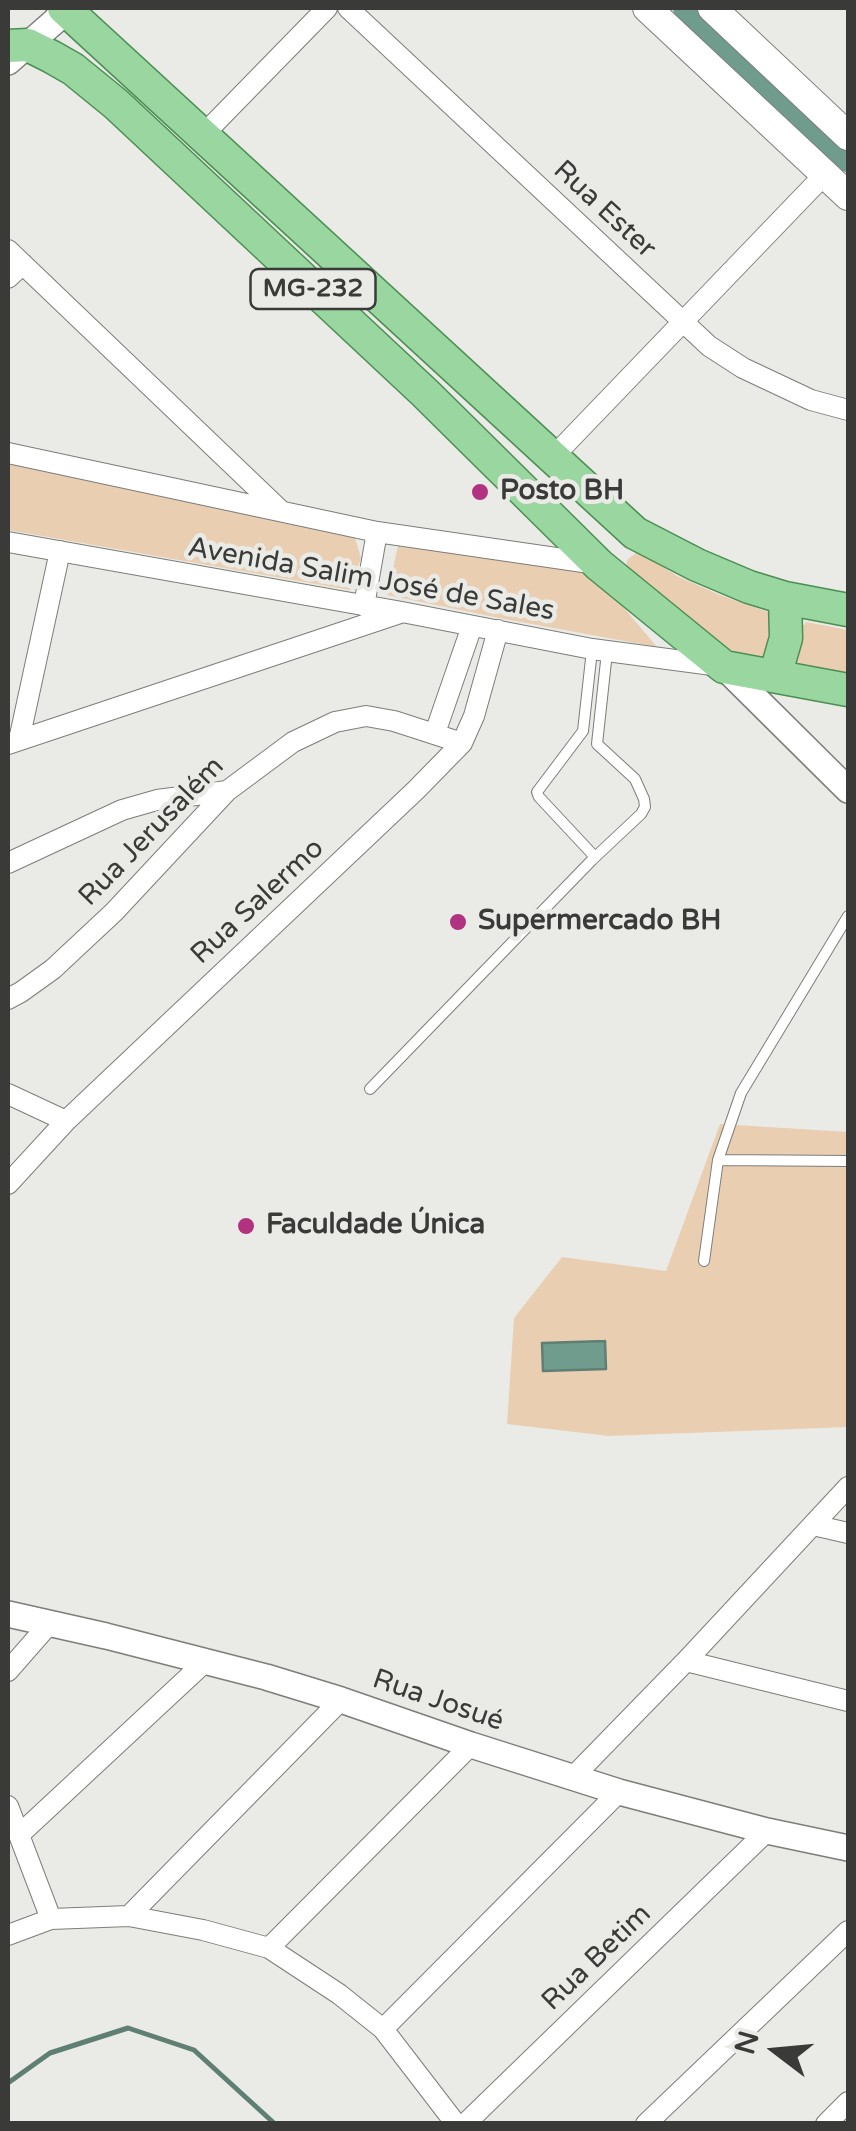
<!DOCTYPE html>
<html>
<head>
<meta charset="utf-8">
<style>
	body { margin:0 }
	#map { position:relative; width:856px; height:2131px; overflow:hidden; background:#eaebe6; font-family:"Varela Round",sans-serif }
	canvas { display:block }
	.frame { position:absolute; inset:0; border:10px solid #3a3b39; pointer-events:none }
	.north { position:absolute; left:726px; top:2001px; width:100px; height:100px; -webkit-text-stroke:8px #eaebe6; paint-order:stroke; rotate:286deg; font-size:28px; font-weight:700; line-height:40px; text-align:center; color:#3a3b39 }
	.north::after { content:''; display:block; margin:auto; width:35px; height:45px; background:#3a3b39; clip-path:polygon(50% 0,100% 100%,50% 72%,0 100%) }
</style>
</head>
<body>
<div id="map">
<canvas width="856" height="2131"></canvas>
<div class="frame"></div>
<div class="north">N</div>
</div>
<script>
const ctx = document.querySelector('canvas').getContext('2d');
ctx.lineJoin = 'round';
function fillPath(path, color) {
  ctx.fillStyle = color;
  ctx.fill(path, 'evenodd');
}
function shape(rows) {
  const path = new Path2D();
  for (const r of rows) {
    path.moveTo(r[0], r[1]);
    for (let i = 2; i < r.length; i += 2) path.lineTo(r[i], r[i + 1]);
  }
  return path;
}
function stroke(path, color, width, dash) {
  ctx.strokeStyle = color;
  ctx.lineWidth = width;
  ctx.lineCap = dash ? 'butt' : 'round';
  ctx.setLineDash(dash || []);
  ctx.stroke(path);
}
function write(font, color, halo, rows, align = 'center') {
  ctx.font = font + ' "Varela Round",sans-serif';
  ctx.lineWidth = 9;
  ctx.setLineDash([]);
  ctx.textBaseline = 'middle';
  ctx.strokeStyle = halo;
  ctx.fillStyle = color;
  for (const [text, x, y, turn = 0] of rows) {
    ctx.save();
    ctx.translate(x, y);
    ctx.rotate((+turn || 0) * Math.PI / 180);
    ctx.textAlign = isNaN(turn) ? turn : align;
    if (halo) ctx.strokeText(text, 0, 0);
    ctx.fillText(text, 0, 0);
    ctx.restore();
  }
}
const green = shape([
	[8,461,336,529,355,538,361,558,350,590,8,530],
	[398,546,593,571,657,647,499,618,387,595],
	[636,553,643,554,677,576,720,595,768,612,774,619,766,661,724,651,626,567,627,560],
	[806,622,848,630,848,680,801,672,796,662,799,631],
	[720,1124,848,1132,848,1427,609,1436,507,1424,514,1318,562,1257,666,1271]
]);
const water = shape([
	[605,1341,606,1369,543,1371,542,1343,605,1341]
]);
const stream = shape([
	[8,2083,50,2053,128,2028,194,2050,275,2124]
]);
const river = shape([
	[689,8,848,156]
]);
const service = shape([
	[592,650,583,731,537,792,539,797,595,857],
	[370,1089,592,860,641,814,645,807,644,799,635,779,597,744,607,652],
	[718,1160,848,1161],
	[704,1261,718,1160,741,1093,848,916]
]);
const minor = shape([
	[348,8,709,346,743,368,811,400,848,410],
	[203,135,327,8],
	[8,250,281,511],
	[8,278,23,264],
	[8,453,377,532,597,564],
	[552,458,825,174],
	[8,542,402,612,592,649,720,666],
	[364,606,377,532],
	[435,733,472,626],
	[19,740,60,551],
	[8,744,400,613],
	[8,863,122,810,157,800,227,791],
	[8,999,21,992,53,969,114,912,227,791,293,742,335,722,366,716,394,721,462,743],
	[8,1094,66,1121],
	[8,1184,66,1121,416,790,462,743,474,716,498,630],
	[813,1525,848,1533],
	[686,1661,848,1701],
	[8,1671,50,1623],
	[573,1777,686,1661,848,1487],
	[8,1806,51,1919],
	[19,1835,206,1661],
	[129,1916,341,1700],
	[8,1935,51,1919,129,1916,203,1930,269,1948,339,1994,383,2029,456,2124],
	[269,1948,471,1745],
	[383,2029,619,1792],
	[465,2124,767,1831],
	[646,2124,848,1931],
	[826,2124,848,2102]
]);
const tertiary = shape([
	[8,62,55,21,65,8],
	[724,667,848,790],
	[8,1614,106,1636,266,1677,341,1700,471,1745,619,1792,767,1831,848,1848]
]);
const secondary = shape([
	[647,8,848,196],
	[712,8,848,136]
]);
const primary = shape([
	[64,8,635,533,697,565,749,587,785,598,848,610],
	[8,46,28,45,52,57,73,69,116,104,425,393,599,565,724,667,848,690],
	[775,676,786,638,785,598]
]);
const markers = [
	[480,492,10,"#b13280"],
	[458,922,10,"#b13280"],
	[246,1226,10,"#b13280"]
];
const shields = [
	[313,289,125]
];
const shieldNames = [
	["MG-232",313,289]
];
const streetNames = [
	["Rua Ester",604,210,43],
	["Avenida Salim José de Sales",371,580,10],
	["Rua Jerusalém",152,832,-46],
	["Rua Salermo",258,902,-43],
	["Rua Josué",438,1701,19],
	["Rua Betim",597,1958,-44]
];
const poiNames = [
	["Posto BH",500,492],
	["Supermercado BH",478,922],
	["Faculdade Única",266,1226]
];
fillPath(green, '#eaceb2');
fillPath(water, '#6f9c8d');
stroke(water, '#5f7f74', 2.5);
stroke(stream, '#5f7f74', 5);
stroke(river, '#6f9c8d', 32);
stroke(service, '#7c7e79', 12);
stroke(minor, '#7c7e79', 22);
stroke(tertiary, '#7c7e79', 28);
stroke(secondary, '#7c7e79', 30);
stroke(primary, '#4c8e53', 35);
stroke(service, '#fff', 10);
stroke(minor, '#fff', 20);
stroke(tertiary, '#fff', 25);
stroke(secondary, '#fff', 28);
stroke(primary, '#99d6a0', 32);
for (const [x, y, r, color] of markers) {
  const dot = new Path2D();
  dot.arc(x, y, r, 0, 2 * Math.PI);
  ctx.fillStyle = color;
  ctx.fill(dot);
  stroke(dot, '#eaebe6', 4);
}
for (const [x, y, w] of shields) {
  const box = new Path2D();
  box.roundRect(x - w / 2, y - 20, w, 40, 8);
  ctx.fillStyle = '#eaebe6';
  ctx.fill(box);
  stroke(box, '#3a3b39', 2.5);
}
write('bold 25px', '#3a3b39', null, shieldNames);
write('28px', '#3a3b39', '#eaebe6', streetNames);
write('bold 28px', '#3a3b39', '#eaebe6', poiNames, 'left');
</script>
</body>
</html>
